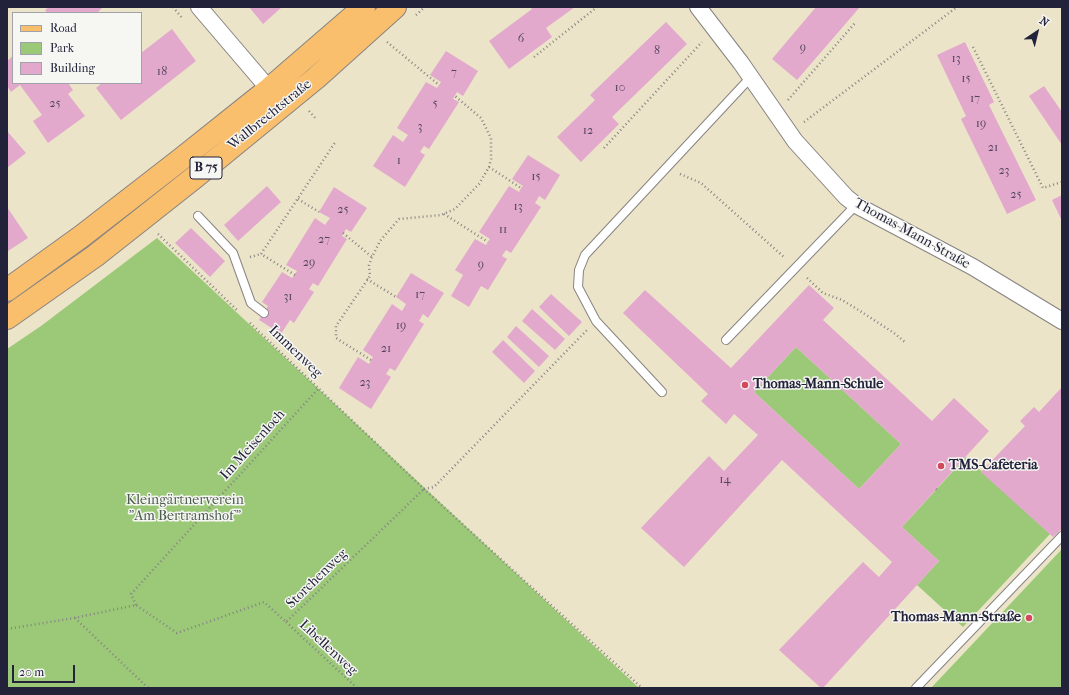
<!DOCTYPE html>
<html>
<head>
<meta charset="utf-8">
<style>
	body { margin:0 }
	#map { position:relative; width:1069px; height:695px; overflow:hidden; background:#ece4c8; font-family:"IM FELL French Canon",serif }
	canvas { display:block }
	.frame { position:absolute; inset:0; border:8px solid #22223b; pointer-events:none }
	.legend { position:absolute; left:12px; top:12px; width:130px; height:72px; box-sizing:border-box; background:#f6f6f2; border:1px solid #a1a1a9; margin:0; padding:5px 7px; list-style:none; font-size:12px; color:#22223b }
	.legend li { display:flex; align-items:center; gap:8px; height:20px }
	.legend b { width:20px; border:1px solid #a1a1a9 }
	.north { position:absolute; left:1017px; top:12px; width:40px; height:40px; -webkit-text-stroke:3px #f6f6f2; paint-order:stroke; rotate:35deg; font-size:11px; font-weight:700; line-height:16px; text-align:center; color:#22223b }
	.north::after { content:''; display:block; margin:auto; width:14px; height:18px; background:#22223b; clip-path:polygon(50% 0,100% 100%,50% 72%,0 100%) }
	.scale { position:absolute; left:12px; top:665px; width:63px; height:18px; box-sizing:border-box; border:2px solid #22223b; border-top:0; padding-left:5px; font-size:12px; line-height:14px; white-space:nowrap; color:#22223b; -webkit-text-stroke:3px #f6f6f2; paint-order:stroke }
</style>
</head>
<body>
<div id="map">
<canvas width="1069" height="695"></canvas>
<div class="frame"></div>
<ul class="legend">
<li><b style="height:5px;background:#f9bf6d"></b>Road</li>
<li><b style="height:11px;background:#9bc978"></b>Park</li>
<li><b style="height:11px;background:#e2a9cd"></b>Building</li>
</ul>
<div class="north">N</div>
<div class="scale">20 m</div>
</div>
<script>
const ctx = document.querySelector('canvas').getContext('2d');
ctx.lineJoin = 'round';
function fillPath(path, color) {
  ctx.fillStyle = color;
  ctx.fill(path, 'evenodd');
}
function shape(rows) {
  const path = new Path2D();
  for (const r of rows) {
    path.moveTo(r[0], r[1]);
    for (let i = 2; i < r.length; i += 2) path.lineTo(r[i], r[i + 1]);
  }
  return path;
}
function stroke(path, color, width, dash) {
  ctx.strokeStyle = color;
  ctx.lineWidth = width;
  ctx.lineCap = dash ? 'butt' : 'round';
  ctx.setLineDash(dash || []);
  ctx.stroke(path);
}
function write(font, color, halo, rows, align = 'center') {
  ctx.font = font + ' "IM FELL French Canon",serif';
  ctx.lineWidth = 3;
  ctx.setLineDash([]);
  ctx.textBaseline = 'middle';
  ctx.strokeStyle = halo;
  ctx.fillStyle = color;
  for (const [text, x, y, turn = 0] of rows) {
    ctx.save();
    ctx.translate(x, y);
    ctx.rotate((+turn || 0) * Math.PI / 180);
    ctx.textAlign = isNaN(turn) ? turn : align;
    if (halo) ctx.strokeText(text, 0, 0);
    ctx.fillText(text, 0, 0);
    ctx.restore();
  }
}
const green = shape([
	[157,238,639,688,7,688,7,349,41,326],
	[796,347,901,444,859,489,754,392],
	[966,457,1050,534,963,627,917,585,939,561,902,527],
	[1062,549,1062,688,931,688]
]);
const building = shape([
	[49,7,103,7,97,13,47,13,45,10],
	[249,7,282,7,263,24],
	[530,7,575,7,546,28,552,37,509,69,489,41,532,9],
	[816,7,860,7,797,80,772,59],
	[666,22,687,44,612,117,619,124,581,162,557,137,595,100,590,95],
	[172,29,196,61,121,120,96,88,102,83,141,83,141,53],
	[965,42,994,102,989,105,1036,200,1007,214,961,119,966,116,937,55],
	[446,51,478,71,463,96,457,92,453,99,459,102,429,149,424,146,420,152,425,155,405,187,373,166,393,135,403,142,408,135,397,128,426,82,437,88,441,82,430,75],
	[13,56,13,83,68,83,73,90,68,94,85,116,48,143,33,121,42,115,20,85,11,92,7,86,7,61],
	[1044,86,1062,112,1062,145,1029,96],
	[7,131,26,153,7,168],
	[528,155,560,175,545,200,539,196,537,200,535,203,541,207,511,253,506,250,502,256,507,259,488,290,481,286,469,307,451,296,463,275,455,270,475,239,486,245,490,239,479,232,509,186,519,192,521,188,523,186,512,179],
	[267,186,281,202,238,241,224,225],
	[334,187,367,208,351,232,346,229,342,236,347,239,318,286,313,283,309,289,314,292,294,323,290,320,281,334,259,320,268,306,262,302,282,272,292,278,297,271,286,265,315,218,325,225,330,218,319,212],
	[1062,195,1062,221,1052,200],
	[7,207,28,238,8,251,7,249],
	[191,228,225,261,210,277,175,243],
	[411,273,444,293,428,318,423,314,419,321,424,324,395,371,390,368,386,374,391,377,371,409,339,388,358,357,369,364,373,357,363,350,392,304,402,311,405,306,406,304,396,297],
	[809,285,834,308,823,320,932,421,954,398,989,431,902,527,939,561,823,688,821,688,779,650,863,562,879,577,892,562,782,460,684,567,641,528,709,456,724,471,758,435,734,414,726,424,701,401,708,394,623,313,645,290,731,368],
	[796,347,901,444,859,489,754,392],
	[551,294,582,322,569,336,539,307],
	[532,309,565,339,555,350,522,321],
	[516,326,549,356,539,367,507,337],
	[503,340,535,371,524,383,492,352],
	[1062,387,1062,529,1053,537,981,472,1025,426,1020,421,1034,407,1039,412]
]);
const path = shape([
	[173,7,183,19],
	[416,15,425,7],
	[387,42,439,85],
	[973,47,1043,188,1062,182],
	[534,57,597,7],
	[788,100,855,23],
	[309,111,317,120],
	[804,122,957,7],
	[604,148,702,42],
	[489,167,521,188],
	[680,174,701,183,785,258],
	[298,199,319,212],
	[444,214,488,242],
	[343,233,372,257],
	[158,234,238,311],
	[250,257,261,254],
	[295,275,261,254,336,141],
	[807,278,823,293,842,300,857,309,894,333,906,343],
	[367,279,396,297],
	[250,323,424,489,642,688],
	[371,360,336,338,336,326,370,276,369,265,372,257,380,241,399,219,441,215,455,209,479,184,489,167,491,159,491,138,481,118,455,96],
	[424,489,434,487,587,330],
	[936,489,939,492],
	[136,605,131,594,318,389],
	[75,618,148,688],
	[286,622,357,688],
	[7,629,74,618,136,605,177,633,264,602,286,622,424,489]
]);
const service = shape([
	[198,216,233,253,251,303,264,313],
	[726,340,856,205],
	[662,392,596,321,578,287,579,270,585,255,751,77],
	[916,688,1062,536]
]);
const minor = shape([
	[199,7,269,89],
	[698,7,741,63,795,141,846,197,856,205,973,267,1062,321]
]);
const primary = shape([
	[7,290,82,236,180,160,269,89,364,7],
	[7,318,95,256,195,177,316,78,395,7]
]);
const markers = [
	[745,385,4,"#d1495b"],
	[941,466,4,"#d1495b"],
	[1029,618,4,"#d1495b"]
];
const numberNames = [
	["6",521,39],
	["9",803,48],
	["8",657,51],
	["13",956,59],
	["18",162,72],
	["7",454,73],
	["15",966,79],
	["10",620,88],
	["17",975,99],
	["25",55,104],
	["5",435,104],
	["19",981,124],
	["3",420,127],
	["12",588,131],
	["21",993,148],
	["1",399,161],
	["23",1004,171],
	["15",536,177],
	["25",1016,195],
	["13",518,207],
	["25",343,210],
	["11",503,230],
	["27",324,240],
	["29",309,263],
	["9",481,265],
	["17",420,295],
	["31",288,297],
	["19",401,326],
	["21",386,349],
	["23",365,383],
	["14",725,480]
];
const shields = [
	[206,168,32]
];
const shieldNames = [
	["B 75",206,168]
];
const streetNames = [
	["Wallbrechtstraße",270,115,-39],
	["Thomas-Mann-Straße",912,234,29],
	["Immenweg",295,352,44],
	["Im Meisenloch",253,445,-48],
	["Storchenweg",317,579,-44],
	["Libellenweg",328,648,43]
];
const poiNames = [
	["Thomas-Mann-Schule",753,385],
	["TMS-Cafeteria",949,466],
	["Thomas-Mann-Straße",1021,618,"right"]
];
const parkNames = [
	["Kleingärtnerverein",185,501],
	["\"Am Bertramshof\"",185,517]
];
fillPath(green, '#9bc978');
fillPath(building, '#e2a9cd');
stroke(service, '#878382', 10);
stroke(minor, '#878382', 18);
stroke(primary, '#878382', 24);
stroke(path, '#878382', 2.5, [1, 3]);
stroke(service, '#fff', 8);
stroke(minor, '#fff', 16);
stroke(primary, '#f9bf6d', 22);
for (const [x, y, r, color] of markers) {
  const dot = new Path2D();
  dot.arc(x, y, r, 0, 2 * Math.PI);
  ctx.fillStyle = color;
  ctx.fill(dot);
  stroke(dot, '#f6f6f2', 1.5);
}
write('12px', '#524460', null, numberNames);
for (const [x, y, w] of shields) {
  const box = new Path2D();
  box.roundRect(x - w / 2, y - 11, w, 22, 3);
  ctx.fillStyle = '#f6f6f2';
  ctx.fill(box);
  stroke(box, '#22223b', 1);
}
write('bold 13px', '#22223b', null, shieldNames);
write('14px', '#22223b', '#f6f6f2', streetNames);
write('bold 14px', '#22223b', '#f6f6f2', poiNames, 'left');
write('14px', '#4c5c50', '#f6f6f2', parkNames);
</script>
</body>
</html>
